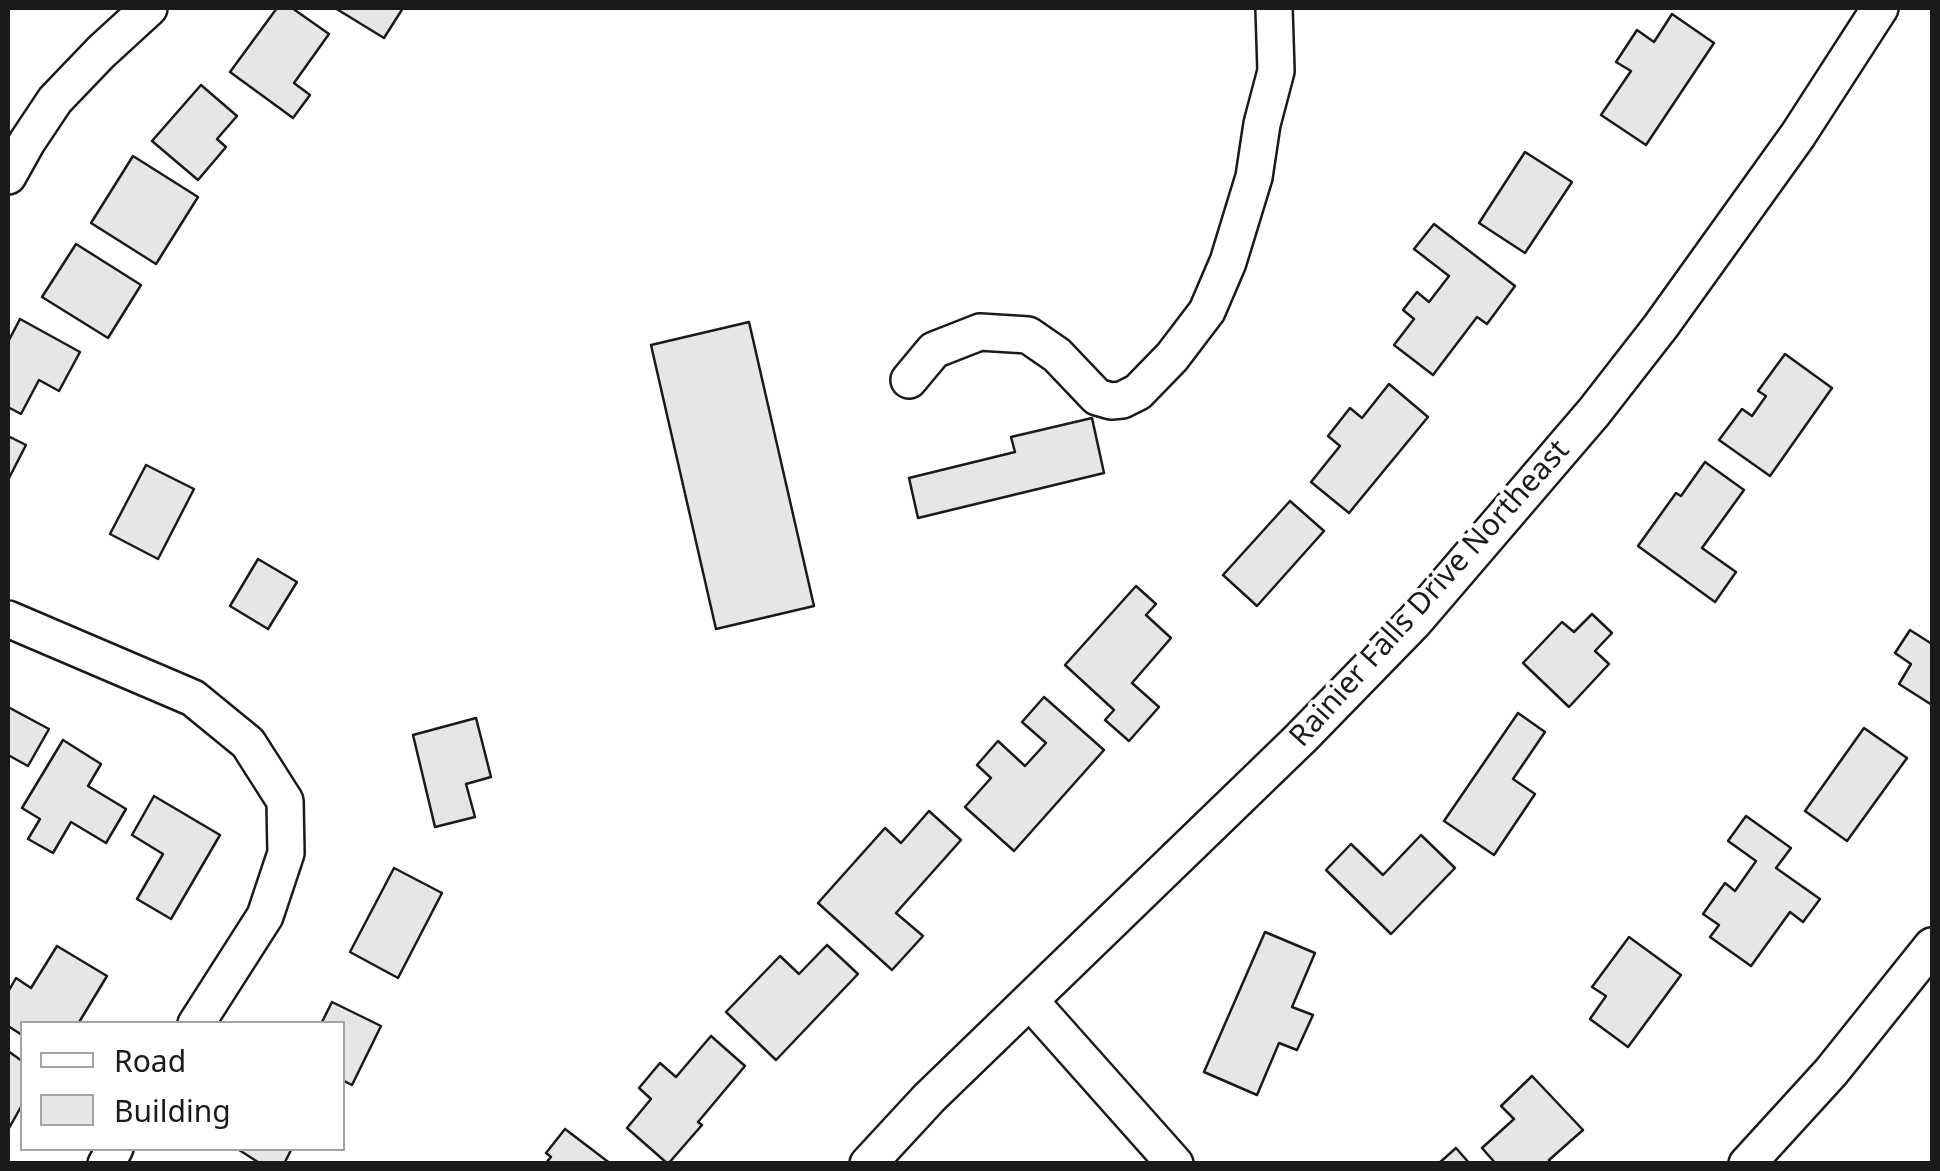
<!DOCTYPE html>
<html>
<head>
<meta charset="utf-8">
<style>
	body { margin:0 }
	#map { position:relative; width:1940px; height:1171px; overflow:hidden; background:#fff; font-family:"Noto Sans",sans-serif }
	canvas { display:block }
	.frame { position:absolute; inset:0; border:10px solid #1a1a1a; pointer-events:none }
	.legend { position:absolute; left:20px; top:1021px; width:325px; height:130px; box-sizing:border-box; background:#fff; border:2px solid #a3a3a3; margin:0; padding:12px 18px; list-style:none; font-size:30px; color:#1a1a1a }
	.legend li { display:flex; align-items:center; gap:20px; height:50px }
	.legend b { width:50px; border:2px solid #a3a3a3 }
</style>
</head>
<body>
<div id="map">
<canvas width="1940" height="1171"></canvas>
<div class="frame"></div>
<ul class="legend">
<li><b style="height:12px;background:#fff"></b>Road</li>
<li><b style="height:28px;background:#e6e6e6"></b>Building</li>
</ul>
</div>
<script>
const ctx = document.querySelector('canvas').getContext('2d');
ctx.lineJoin = 'round';
function fillPath(path, color) {
  ctx.fillStyle = color;
  ctx.fill(path, 'evenodd');
}
function shape(rows) {
  const path = new Path2D();
  for (const r of rows) {
    path.moveTo(r[0], r[1]);
    for (let i = 2; i < r.length; i += 2) path.lineTo(r[i], r[i + 1]);
  }
  return path;
}
function stroke(path, color, width, dash) {
  ctx.strokeStyle = color;
  ctx.lineWidth = width;
  ctx.lineCap = dash ? 'butt' : 'round';
  ctx.setLineDash(dash || []);
  ctx.stroke(path);
}
function write(font, color, halo, rows, align = 'center') {
  ctx.font = font + ' "Noto Sans",sans-serif';
  ctx.lineWidth = 8;
  ctx.setLineDash([]);
  ctx.textBaseline = 'middle';
  ctx.strokeStyle = halo;
  ctx.fillStyle = color;
  for (const [text, x, y, turn = 0] of rows) {
    ctx.save();
    ctx.translate(x, y);
    ctx.rotate((+turn || 0) * Math.PI / 180);
    ctx.textAlign = isNaN(turn) ? turn : align;
    if (halo) ctx.strokeText(text, 0, 0);
    ctx.fillText(text, 0, 0);
    ctx.restore();
  }
}
const building = shape([
	[277,8,292,8,329,34,294,83,310,95,293,118,230,72,277,8],
	[335,8,403,8,384,38,335,8],
	[1672,14,1714,43,1646,145,1601,115,1631,71,1616,62,1637,30,1654,42,1672,14],
	[201,85,237,116,217,139,226,147,198,180,152,141,201,85],
	[1525,152,1572,182,1525,253,1479,223,1525,152],
	[133,156,198,197,156,264,91,223,133,156],
	[1434,224,1515,286,1487,324,1477,317,1433,375,1394,345,1414,319,1403,310,1417,292,1429,302,1449,276,1414,249,1434,224],
	[76,244,141,285,108,338,42,297,76,244],
	[20,319,80,352,59,391,39,380,21,414,8,407,8,342,20,319],
	[749,322,814,606,716,629,651,345,749,322],
	[1785,354,1832,388,1770,476,1719,440,1742,409,1752,416,1766,396,1758,391,1785,354],
	[1389,384,1428,417,1349,513,1311,482,1340,446,1328,436,1350,408,1362,418,1389,384],
	[1092,418,1104,473,918,518,909,478,1015,452,1011,437,1092,418],
	[8,436,26,445,8,480,8,436],
	[1705,462,1744,490,1702,548,1736,572,1715,602,1638,546,1676,493,1681,496,1705,462],
	[146,465,194,489,158,559,110,534,146,465],
	[1290,501,1324,531,1257,606,1223,575,1290,501],
	[258,559,297,582,268,629,230,606,258,559],
	[1136,586,1156,604,1146,615,1171,638,1132,683,1159,707,1129,741,1105,720,1114,710,1065,665,1136,586],
	[1592,614,1612,633,1595,651,1609,664,1569,707,1523,663,1562,622,1574,632,1592,614],
	[1910,630,1932,644,1932,705,1899,684,1911,664,1895,653,1910,630],
	[1044,697,1104,750,1014,851,965,807,991,778,977,765,998,741,1025,766,1046,743,1022,722,1044,697],
	[8,707,49,729,28,766,8,755,8,707],
	[1518,713,1545,732,1513,779,1535,794,1494,855,1444,821,1518,713],
	[476,718,491,777,466,784,475,817,435,827,413,735,476,718],
	[1864,728,1907,758,1847,841,1805,811,1864,728],
	[63,740,101,764,88,786,126,809,106,843,71,822,53,853,28,839,40,819,22,808,63,740],
	[154,796,220,835,171,919,137,899,163,854,132,835,154,796],
	[929,811,961,840,896,913,923,936,892,970,818,903,885,828,901,843,929,811],
	[1746,816,1791,848,1776,868,1820,899,1803,922,1790,912,1751,966,1710,937,1719,925,1703,914,1725,883,1735,891,1756,861,1728,841,1746,816],
	[1421,835,1455,868,1391,934,1326,870,1351,844,1383,875,1421,835],
	[394,868,442,893,398,978,350,952,394,868],
	[1265,932,1315,953,1292,1007,1313,1015,1297,1050,1279,1043,1257,1095,1204,1072,1265,932],
	[1629,937,1681,975,1628,1047,1590,1019,1606,996,1592,987,1629,937],
	[827,945,858,974,776,1060,726,1012,780,956,799,974,827,945],
	[57,946,107,976,78,1024,22,1024,22,1035,8,1026,8,992,16,978,31,988,57,946],
	[332,1002,381,1026,352,1085,342,1080,342,1024,321,1024,332,1002],
	[711,1036,745,1066,698,1122,702,1125,668,1164,627,1128,651,1099,639,1088,660,1063,676,1077,711,1036],
	[8,1051,22,1061,22,1105,8,1130,8,1051],
	[1532,1076,1583,1130,1549,1160,1552,1164,1496,1164,1482,1148,1514,1119,1501,1106,1532,1076],
	[565,1129,611,1164,545,1164,551,1157,546,1153,565,1129],
	[236,1148,292,1148,284,1164,261,1164,236,1148],
	[1456,1148,1470,1164,1438,1164,1456,1148]
]);
const minor = shape([
	[8,176,27,142,55,100,101,52,149,8],
	[909,380,934,350,980,332,1028,335,1057,355,1097,397,1111,401,1122,400,1138,392,1172,357,1207,311,1228,262,1254,177,1262,124,1276,71,1274,8],
	[8,619,193,698,248,743,285,801,286,853,265,916,196,1024],
	[1030,1001,1175,1164],
	[106,1164,115,1148],
	[868,1164,929,1098,1301,738,1414,622,1594,412,1661,326,1798,135,1880,8],
	[1747,1164,1831,1072,1932,946]
]);
const streetNames = [
	["Rainier Falls Drive Northeast",1430,594,-48]
];
fillPath(building, '#e6e6e6');
stroke(building, '#1a1a1a', 2.5);
stroke(minor, '#1a1a1a', 40);
stroke(minor, '#fff', 35);
write('30px', '#1a1a1a', '#fff', streetNames);
</script>
</body>
</html>
